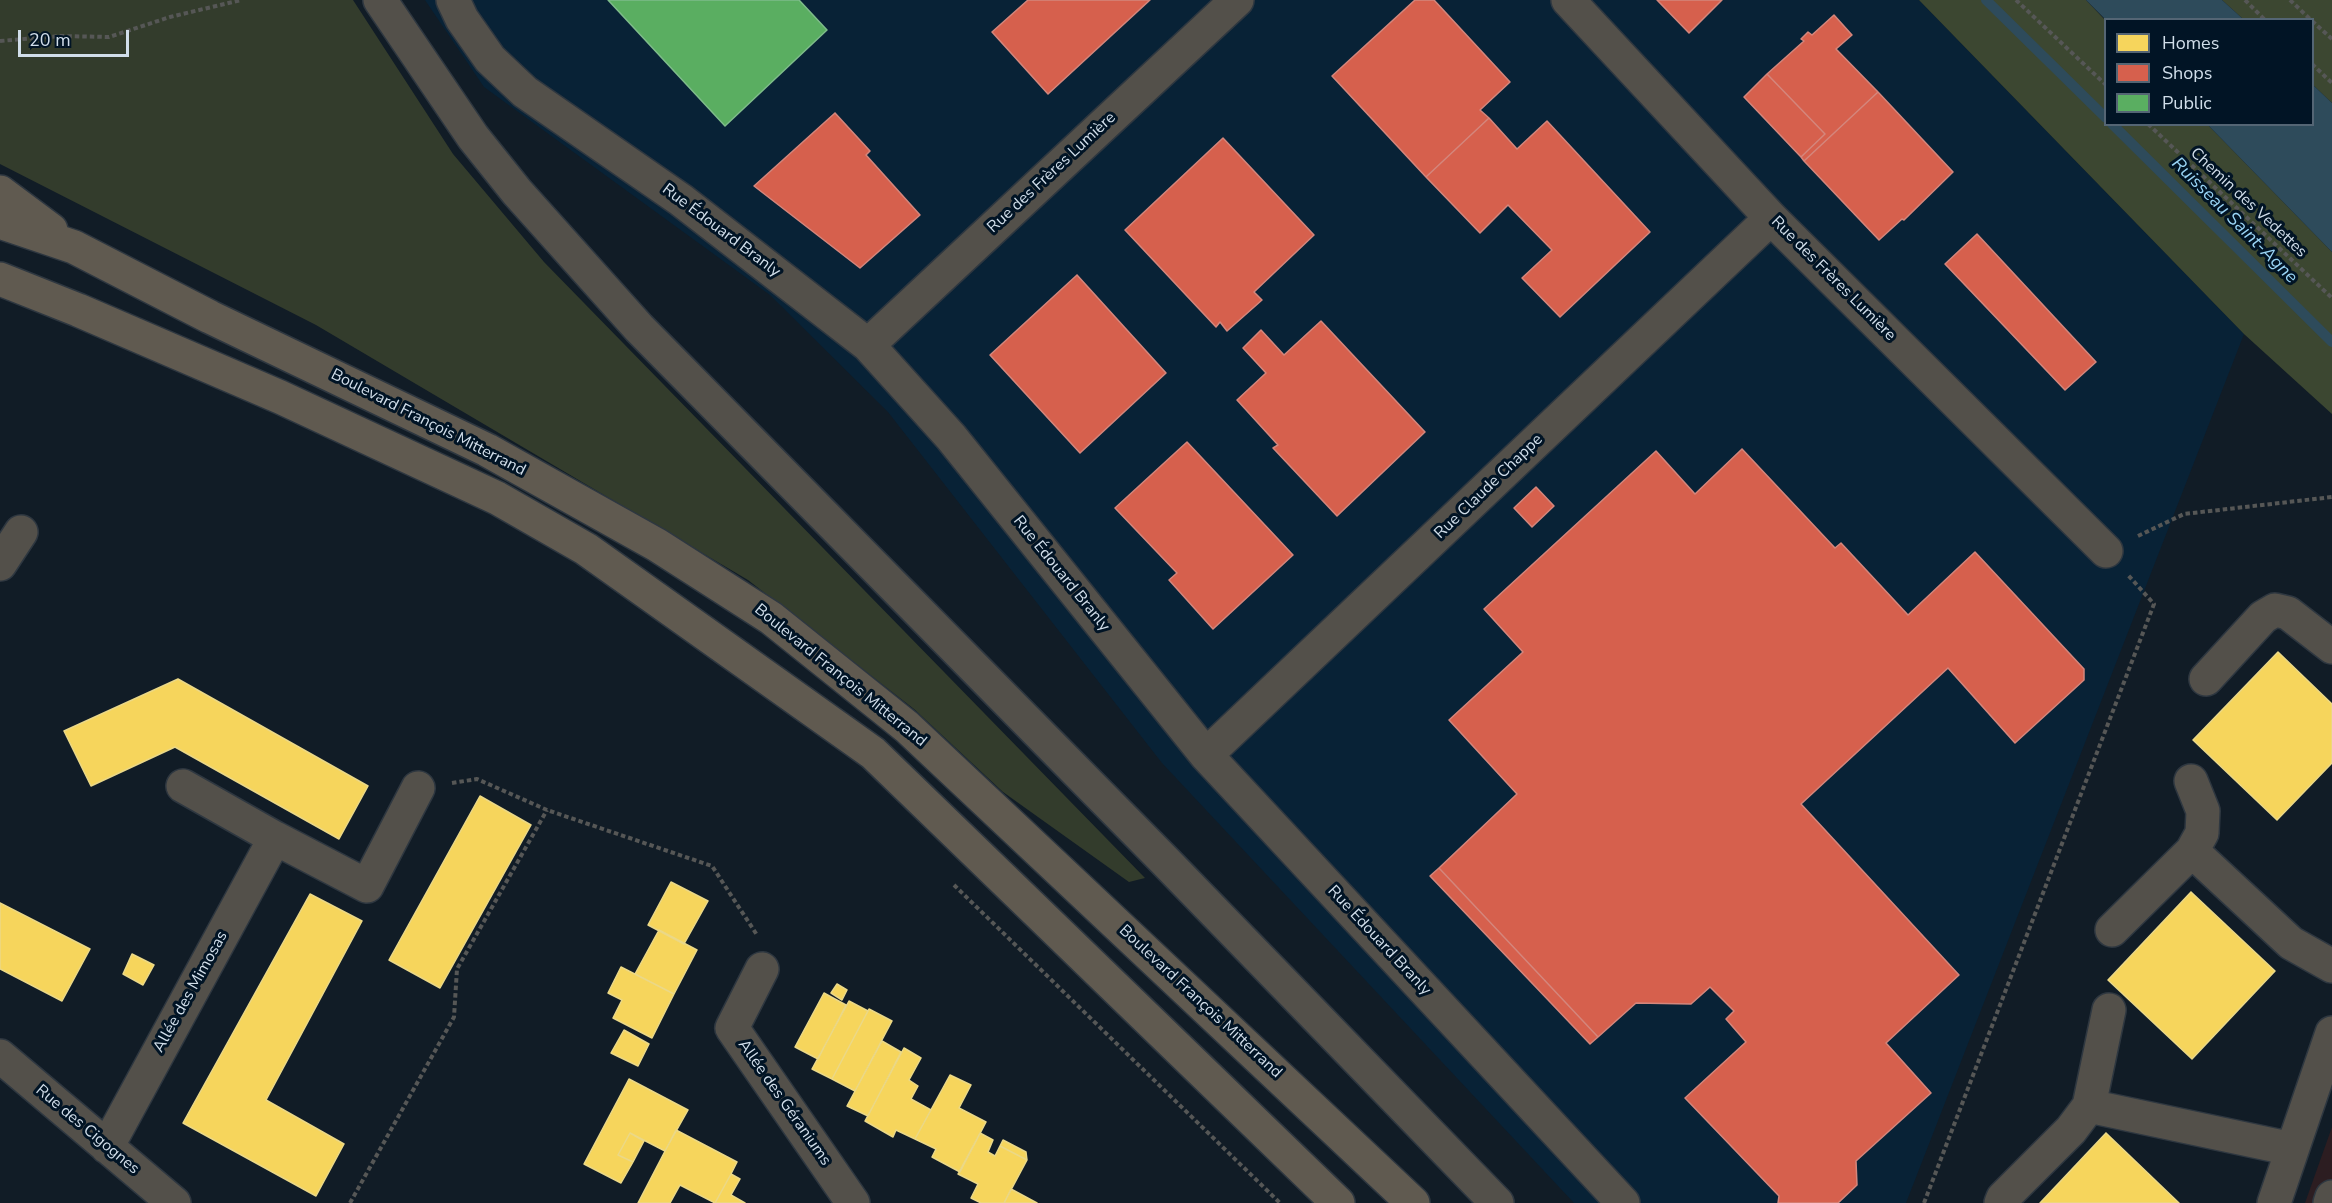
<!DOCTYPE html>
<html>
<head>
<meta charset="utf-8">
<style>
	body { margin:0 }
	#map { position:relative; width:2332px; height:1203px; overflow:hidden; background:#111c26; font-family:"Nunito Sans",sans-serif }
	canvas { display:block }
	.legend { position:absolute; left:2104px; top:18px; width:210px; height:108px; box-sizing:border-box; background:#011425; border:2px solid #546574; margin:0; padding:8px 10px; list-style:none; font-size:18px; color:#d1deea }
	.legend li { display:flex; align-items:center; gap:12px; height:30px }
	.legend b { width:30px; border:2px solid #546574 }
	.scale { position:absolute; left:18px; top:30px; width:111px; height:27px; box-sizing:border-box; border:3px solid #d1deea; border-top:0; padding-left:8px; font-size:18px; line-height:21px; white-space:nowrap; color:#d1deea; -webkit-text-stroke:4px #011425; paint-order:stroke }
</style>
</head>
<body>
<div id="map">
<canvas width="2332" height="1203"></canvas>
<ul class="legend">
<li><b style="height:16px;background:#f6d55c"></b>Homes</li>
<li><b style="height:16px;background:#d6604d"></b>Shops</li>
<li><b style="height:16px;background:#5aae61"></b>Public</li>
</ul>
<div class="scale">20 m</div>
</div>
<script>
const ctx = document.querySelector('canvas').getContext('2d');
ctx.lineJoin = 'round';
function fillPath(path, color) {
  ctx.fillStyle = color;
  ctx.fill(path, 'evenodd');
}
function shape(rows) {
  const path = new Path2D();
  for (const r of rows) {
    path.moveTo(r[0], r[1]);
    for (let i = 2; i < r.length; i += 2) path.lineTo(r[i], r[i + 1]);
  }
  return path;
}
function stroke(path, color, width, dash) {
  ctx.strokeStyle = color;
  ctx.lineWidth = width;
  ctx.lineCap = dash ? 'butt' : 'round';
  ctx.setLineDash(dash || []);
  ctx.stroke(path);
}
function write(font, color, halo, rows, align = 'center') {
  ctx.font = font + ' "Nunito Sans",sans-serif';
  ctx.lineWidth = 6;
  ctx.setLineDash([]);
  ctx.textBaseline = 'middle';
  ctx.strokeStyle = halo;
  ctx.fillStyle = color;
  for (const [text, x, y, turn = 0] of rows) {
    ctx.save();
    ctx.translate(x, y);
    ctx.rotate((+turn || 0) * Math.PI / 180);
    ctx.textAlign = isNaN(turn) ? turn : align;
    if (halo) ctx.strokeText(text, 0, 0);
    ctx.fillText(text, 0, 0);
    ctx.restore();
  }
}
const built = shape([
	[425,0,1919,0,2244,334,1906,1203,1574,1203,1162,763,888,412,770,295,484,87]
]);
const education = shape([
	[2332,1127,2332,1203,2305,1203]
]);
const green = shape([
	[0,0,353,0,453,154,544,262,1145,878,1129,882,1003,792,914,709,748,580,316,325,0,164]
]);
const forest = shape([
	[1919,0,2086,0,2105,20,2106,124,2208,125,2332,252,2332,414,2244,334],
	[2222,0,2332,0,2332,103,2313,85,2312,20,2243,19]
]);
const water = shape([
	[2086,0,2222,0,2243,19,2106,20],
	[2313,85,2332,103,2332,252,2208,125,2312,124]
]);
const homes = shape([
	[2278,652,2332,704,2332,763,2277,820,2193,740,2278,652],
	[178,679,368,786,339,839,175,747,91,786,64,731,178,679],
	[480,796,531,825,440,988,389,960,480,796],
	[671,882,708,901,684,944,648,925,671,882],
	[2191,892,2275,971,2192,1059,2108,980,2191,892],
	[310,894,362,921,266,1100,344,1144,316,1196,183,1123,310,894],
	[0,903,90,949,62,1001,0,969,0,903],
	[659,930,697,950,674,994,635,974,659,930],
	[132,954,154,965,143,985,123,974,132,954],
	[621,967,674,994,652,1038,613,1018,622,1000,608,993,621,967],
	[837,984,847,990,842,1000,831,993,837,984],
	[824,993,846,1005,818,1059,795,1047,824,993],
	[849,1001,868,1011,832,1079,812,1069,849,1001],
	[869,1009,892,1021,855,1091,832,1079,869,1009],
	[624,1030,649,1044,638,1066,611,1053,624,1030],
	[882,1041,901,1052,868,1116,847,1106,882,1041],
	[904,1048,921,1058,909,1080,918,1086,911,1099,931,1110,915,1139,896,1130,893,1137,865,1121,904,1048],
	[950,1075,971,1085,959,1108,986,1122,960,1172,932,1157,936,1149,915,1139,950,1075],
	[629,1079,688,1110,665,1151,630,1133,618,1155,633,1162,621,1183,584,1164,629,1079],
	[676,1130,737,1162,731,1174,715,1203,680,1185,670,1203,638,1203,676,1130],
	[630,1133,644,1141,633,1162,618,1155,630,1133],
	[980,1133,993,1140,988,1152,995,1156,1000,1146,1027,1160,1004,1203,981,1203,971,1198,978,1184,958,1174,980,1133],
	[2106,1133,2179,1203,2040,1203,2106,1133],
	[1003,1140,1026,1152,1027,1160,1000,1146,1003,1140],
	[731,1174,740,1179,731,1195,745,1203,715,1203,731,1174],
	[1011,1189,1037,1203,1004,1203,1011,1189]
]);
const shops = shape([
	[1028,0,1150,0,1048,94,992,32,1028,0],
	[1415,0,1434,0,1510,82,1480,110,1489,118,1426,177,1332,76,1415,0],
	[1657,0,1722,0,1689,33,1657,0],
	[1834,15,1852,35,1836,49,1878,92,1804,161,1801,157,1825,134,1767,74,1804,41,1801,39,1808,32,1812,35,1834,15],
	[1767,74,1825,134,1801,157,1744,97,1767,74],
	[1878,92,1953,172,1904,220,1902,219,1879,240,1804,161,1878,92],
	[835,113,870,151,866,155,920,215,860,268,754,186,835,113],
	[1489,118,1517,149,1547,121,1650,232,1560,317,1522,278,1552,250,1508,205,1480,233,1426,177,1489,118],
	[1223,138,1314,235,1254,292,1262,300,1227,331,1220,322,1216,327,1125,230,1223,138],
	[1977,234,2096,362,2065,390,1945,264,1977,234],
	[1077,275,1166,373,1080,453,990,355,1077,275],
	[1321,321,1425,432,1337,516,1273,448,1278,445,1237,400,1266,373,1243,348,1261,330,1284,355,1321,321],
	[1187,442,1293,555,1213,629,1169,580,1177,573,1115,508,1187,442],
	[1742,449,1835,548,1841,543,1908,615,1975,552,2084,669,2084,680,2015,743,1948,668,1801,804,1959,975,1886,1043,1931,1093,1856,1161,1857,1185,1838,1203,1778,1203,1779,1196,1685,1098,1746,1042,1726,1019,1734,1011,1710,987,1691,1004,1636,1003,1598,1037,1439,868,1517,794,1449,720,1523,652,1484,609,1656,451,1695,494,1742,449],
	[1536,487,1554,506,1532,527,1514,508,1536,487],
	[1439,868,1598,1037,1590,1044,1430,876,1439,868]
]);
const public = shape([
	[608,0,799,0,827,30,725,126,608,0]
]);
const stream = shape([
	[1986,0,2106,118],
	[2112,124,2332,342]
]);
const path = shape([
	[2016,0,2106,85],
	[2245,0,2265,20],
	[2290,0,2311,20],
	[2312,21,2332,39],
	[0,41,60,36,109,37,170,17,241,0],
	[2312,64,2332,83],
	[2148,124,2332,298],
	[2138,536,2184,514,2332,497],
	[452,783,477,779,547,810,712,866,757,935],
	[954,885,1280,1203],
	[350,1203,454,1017,457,969,547,810],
	[1924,1203,2154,604,2128,575]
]);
const minor = shape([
	[380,0,473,137,517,192,639,328,1165,861,1497,1203],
	[453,0,462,19,490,59,525,92,681,200,868,345,951,437,1206,755,1623,1203],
	[1568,0,1771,218,2106,551],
	[868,345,1237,0],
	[0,564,21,532],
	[2206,679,2263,617,2275,610,2288,613,2332,647],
	[1206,755,1771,218],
	[183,786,275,838],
	[2192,851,2291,943,2332,966],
	[2112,930,2192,851,2202,833,2203,811,2191,781],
	[762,969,732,1028,853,1203],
	[0,1056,174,1203],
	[2089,1106,2292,1149],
	[107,1147,275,838,367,886,418,788],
	[2001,1203,2003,1198,2071,1130,2089,1106,2109,1010],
	[2274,1203,2332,1033],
	[2330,1203,2332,1197]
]);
const major = shape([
	[0,192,51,230],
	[0,222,74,247,210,317,487,450,657,545,771,618,907,727,1413,1203],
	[0,279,78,310,280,397,497,498,586,549,873,753,1338,1203]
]);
const streetNames = [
	["Rue des Frères Lumière",1052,173,-43],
	["Chemin des Vedettes",2248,203,43],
	["Rue Édouard Branly",721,231,37],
	["Rue des Frères Lumière",1833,279,45],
	["Boulevard François Mitterrand",428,423,27],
	["Rue Claude Chappe",1489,487,-44],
	["Rue Édouard Branly",1061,574,51],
	["Boulevard François Mitterrand",840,676,39],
	["Rue Édouard Branly",1379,941,47],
	["Allée des Mimosas",191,992,-61],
	["Boulevard François Mitterrand",1200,1002,43],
	["Allée des Géraniums",784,1103,55],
	["Rue des Cigognes",87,1130,40]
];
const waterNames = [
	["Ruisseau Saint-Agne",2234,221,45]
];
fillPath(built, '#082236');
fillPath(education, '#2c1d21');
fillPath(green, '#333c2c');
fillPath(forest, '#3c4731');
fillPath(water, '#2e4b5b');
fillPath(homes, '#f6d55c');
stroke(homes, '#ebd887', 1.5);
fillPath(shops, '#d6604d');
stroke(shops, '#d4867c', 1.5);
fillPath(public, '#5aae61');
stroke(public, '#7ebc8a', 1.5);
stroke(stream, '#2e4b5b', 10);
stroke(minor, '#2e3740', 36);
stroke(major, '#2e3740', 36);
stroke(path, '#565756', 4, [4.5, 3]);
stroke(minor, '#53504a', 33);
stroke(major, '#605a50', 33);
write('16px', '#d1deea', '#011425', streetNames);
write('italic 18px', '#9ad5f5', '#011425', waterNames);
</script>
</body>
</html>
